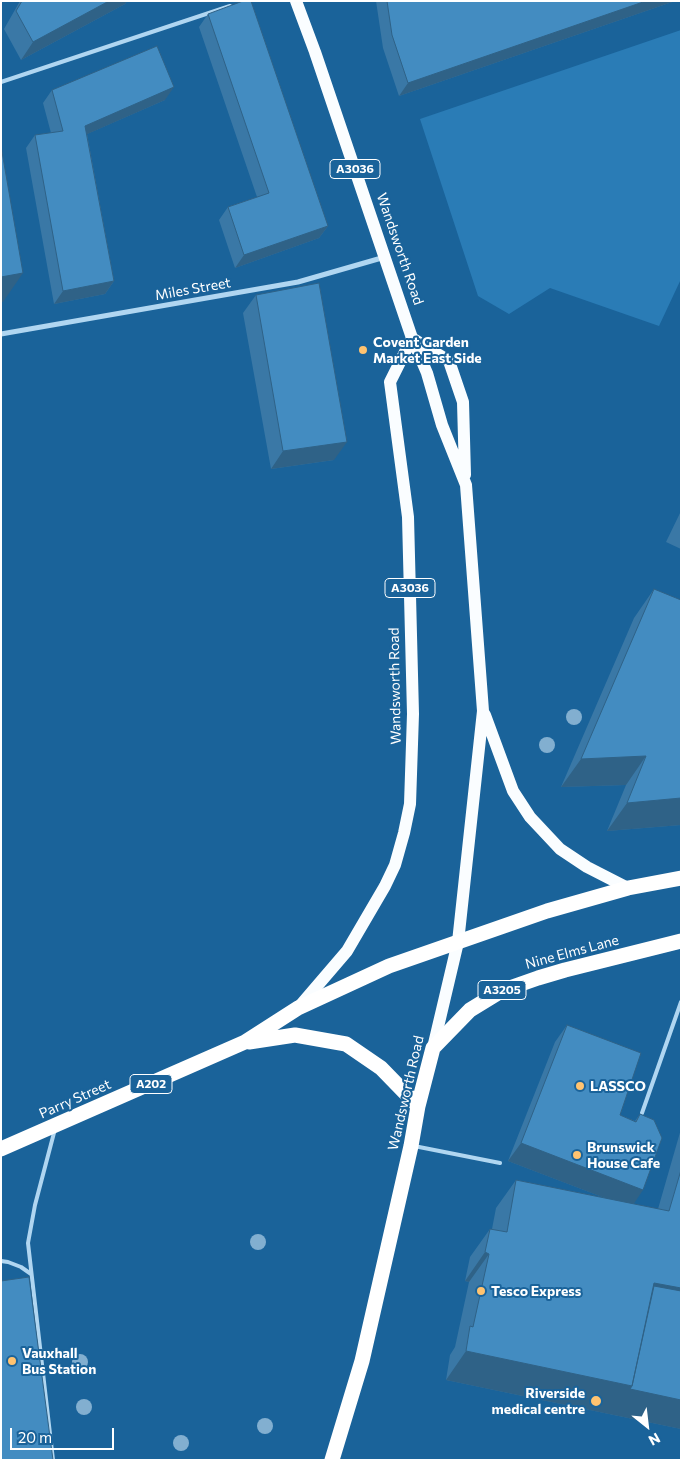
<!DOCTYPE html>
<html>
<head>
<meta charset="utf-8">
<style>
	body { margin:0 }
	#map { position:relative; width:682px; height:1461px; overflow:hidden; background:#1a639a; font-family:Commissioner,sans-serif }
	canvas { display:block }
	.frame { position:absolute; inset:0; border:2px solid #fff; pointer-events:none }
	.north { position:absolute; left:622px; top:1401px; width:50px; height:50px; -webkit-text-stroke:4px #1a639a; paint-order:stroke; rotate:151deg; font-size:14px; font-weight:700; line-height:20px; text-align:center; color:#fff }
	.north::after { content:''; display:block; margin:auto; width:18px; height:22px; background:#fff; clip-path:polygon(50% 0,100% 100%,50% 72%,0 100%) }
	.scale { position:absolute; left:10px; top:1428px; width:104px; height:22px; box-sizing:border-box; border:2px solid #fff; border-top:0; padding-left:6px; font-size:15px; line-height:18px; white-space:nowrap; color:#fff; -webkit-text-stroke:4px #1a639a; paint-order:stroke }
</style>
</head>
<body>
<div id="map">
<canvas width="682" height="1461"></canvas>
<div class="frame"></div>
<div class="north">N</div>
<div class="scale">20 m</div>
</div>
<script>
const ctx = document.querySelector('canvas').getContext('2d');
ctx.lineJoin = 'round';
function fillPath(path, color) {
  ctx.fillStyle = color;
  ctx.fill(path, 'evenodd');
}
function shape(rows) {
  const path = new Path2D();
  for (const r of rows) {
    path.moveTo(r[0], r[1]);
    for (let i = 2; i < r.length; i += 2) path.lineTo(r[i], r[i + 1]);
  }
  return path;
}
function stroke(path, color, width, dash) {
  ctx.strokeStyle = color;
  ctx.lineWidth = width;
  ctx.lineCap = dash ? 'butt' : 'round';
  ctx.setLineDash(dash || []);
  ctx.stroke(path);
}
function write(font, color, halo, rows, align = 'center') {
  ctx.font = font + ' Commissioner,sans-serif';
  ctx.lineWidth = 4;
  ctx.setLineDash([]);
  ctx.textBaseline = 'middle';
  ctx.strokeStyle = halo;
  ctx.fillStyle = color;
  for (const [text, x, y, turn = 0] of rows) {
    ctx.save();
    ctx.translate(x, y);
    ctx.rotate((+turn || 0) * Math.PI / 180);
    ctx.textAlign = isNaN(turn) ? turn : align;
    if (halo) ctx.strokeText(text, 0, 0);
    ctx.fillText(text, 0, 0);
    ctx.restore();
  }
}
const green = shape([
	[681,30,681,279,659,326,550,288,509,314,478,296,420,119]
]);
const lane = shape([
	[1,82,230,6],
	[642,1113,681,1002],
	[414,1146,500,1163],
	[1,1261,8,1262,21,1267,31,1274],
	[53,1460,28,1243,35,1205,55,1129]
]);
const street = shape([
	[1,334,298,282,385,257]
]);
const primary = shape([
	[296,1,315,52,412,338,427,373,442,425,466,485,483,711,458,942,433,1048],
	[412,338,449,361,463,402,465,475],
	[485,715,513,791,530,817,560,849,587,867,628,888],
	[299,1007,347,951,385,886,395,865,404,833,410,804,413,714,408,517,390,382,412,338]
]);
const highway = shape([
	[249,1042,295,1035,346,1044,381,1068,418,1106],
	[1,1149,245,1042,298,1008,389,966,547,911,628,888,681,878],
	[332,1460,362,1361,411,1146,418,1106,433,1048,470,1010,501,991,538,978,565,970,681,941]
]);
const trees = [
	[574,717],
	[547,745],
	[258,1242],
	[80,1362],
	[84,1407],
	[265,1426],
	[181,1443]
];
const wall = shape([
	[20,1,127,1,125,4,21,60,4,29],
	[376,1,675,1,399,96,383,48],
	[208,14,328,226,319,238,235,268,219,220,228,207,257,197,199,27],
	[52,90,165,100,87,134,114,281,105,294,54,304,26,148,35,135,51,133,43,103],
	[256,295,334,460,271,469,243,313],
	[681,511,681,549,666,542],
	[654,589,681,825,607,831,626,785,561,787,634,618],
	[567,1025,620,1115,635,1121,640,1114,634,1204,658,1209,681,1129,681,1429,446,1380,450,1355,455,1347,469,1282,465,1281,470,1257,490,1229,492,1229,496,1208,516,1180,605,1198,508,1161,555,1042]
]);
const shadedWall = shape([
	[109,1,127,1,125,4,21,60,33,42],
	[646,1,675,1,399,96,408,83],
	[174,87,165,100,76,139,85,126],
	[328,226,319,238,235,268,244,255],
	[23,273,3,302,1,302,1,277],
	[114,281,105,294,54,304,63,291],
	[347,442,334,460,271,469,283,451],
	[646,756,626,785,561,787,581,759],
	[681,798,681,825,607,831,627,803],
	[521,1143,643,1190,631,1208,508,1161],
	[485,1252,489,1254,469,1282,465,1281],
	[654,1283,681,1288,681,1321,652,1285],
	[466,1351,632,1386,681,1400,681,1429,446,1380]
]);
const building = shape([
	[22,1,109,1,33,42,16,11,22,1],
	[243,1,251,1,328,226,244,255,228,207,269,193,208,14,243,1],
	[387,1,646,1,408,83,392,35,387,1],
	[157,46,174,87,85,126,114,281,63,291,35,135,63,131,52,90,157,46],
	[1,146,23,273,1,277,1,146],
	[319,283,347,442,283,451,256,295,319,283],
	[654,589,681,600,681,798,627,803,646,756,581,759,654,589],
	[567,1025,641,1053,620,1115,636,1122,640,1114,654,1120,662,1138,643,1190,521,1143,567,1025],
	[681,1170,681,1288,654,1283,632,1386,466,1351,470,1326,473,1327,489,1254,485,1252,490,1229,507,1232,516,1180,669,1211,681,1170],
	[29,1277,53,1460,1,1460,1,1281,29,1277],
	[654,1286,681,1291,681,1400,630,1389,632,1386,654,1286]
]);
const markers = [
	[363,350,5,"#ffc370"],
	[580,1086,5,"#ffc370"],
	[577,1155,5,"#ffc370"],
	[481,1291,5,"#ffc370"],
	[12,1361,5,"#ffc370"],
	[596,1401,6,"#ffc370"]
];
const shields = [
	[355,169,50],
	[410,588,50],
	[502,990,48],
	[151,1084,42]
];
const shieldNames = [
	["A3036",355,169],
	["A3036",410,588],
	["A3205",502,990],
	["A202",151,1084]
];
const streetNames = [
	["Wandsworth Road",400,249,71],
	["Miles Street",193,289,-10],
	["Wandsworth Road",395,686,-91],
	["Nine Elms Lane",572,952,-15],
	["Wandsworth Road",406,1093,-77],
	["Parry Street",75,1099,-24]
];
const poiNames = [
	["Covent Garden",373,342],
	["Market East Side",373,358],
	["LASSCO",590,1086],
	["Brunswick",587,1147],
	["House Cafe",587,1163],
	["Tesco Express",491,1291],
	["Vauxhall",22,1353],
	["Bus Station",22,1369],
	["Riverside",585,1393,"right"],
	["medical centre",585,1409,"right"]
];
fillPath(green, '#2a7cb6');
stroke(lane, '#b0d6f1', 4);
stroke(street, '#b0d6f1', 5);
stroke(primary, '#fafdff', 12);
stroke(highway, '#fff', 15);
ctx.fillStyle = '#82afd0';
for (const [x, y] of trees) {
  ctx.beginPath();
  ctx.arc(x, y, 8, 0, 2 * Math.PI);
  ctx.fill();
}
fillPath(wall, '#3a78a6');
fillPath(shadedWall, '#2f6287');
fillPath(building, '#438cc1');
stroke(building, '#2f6287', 1);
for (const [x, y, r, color] of markers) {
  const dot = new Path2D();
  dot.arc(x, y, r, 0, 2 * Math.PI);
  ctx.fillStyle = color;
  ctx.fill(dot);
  stroke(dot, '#1a639a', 2);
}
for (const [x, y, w] of shields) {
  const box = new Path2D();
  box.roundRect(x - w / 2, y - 9.5, w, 19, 4);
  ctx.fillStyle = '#1a639a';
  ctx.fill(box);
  stroke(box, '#fff', 1);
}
write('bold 12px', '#fff', null, shieldNames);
write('14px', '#fff', '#1a639a', streetNames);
write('bold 14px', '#fff', '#1a639a', poiNames, 'left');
</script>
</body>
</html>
